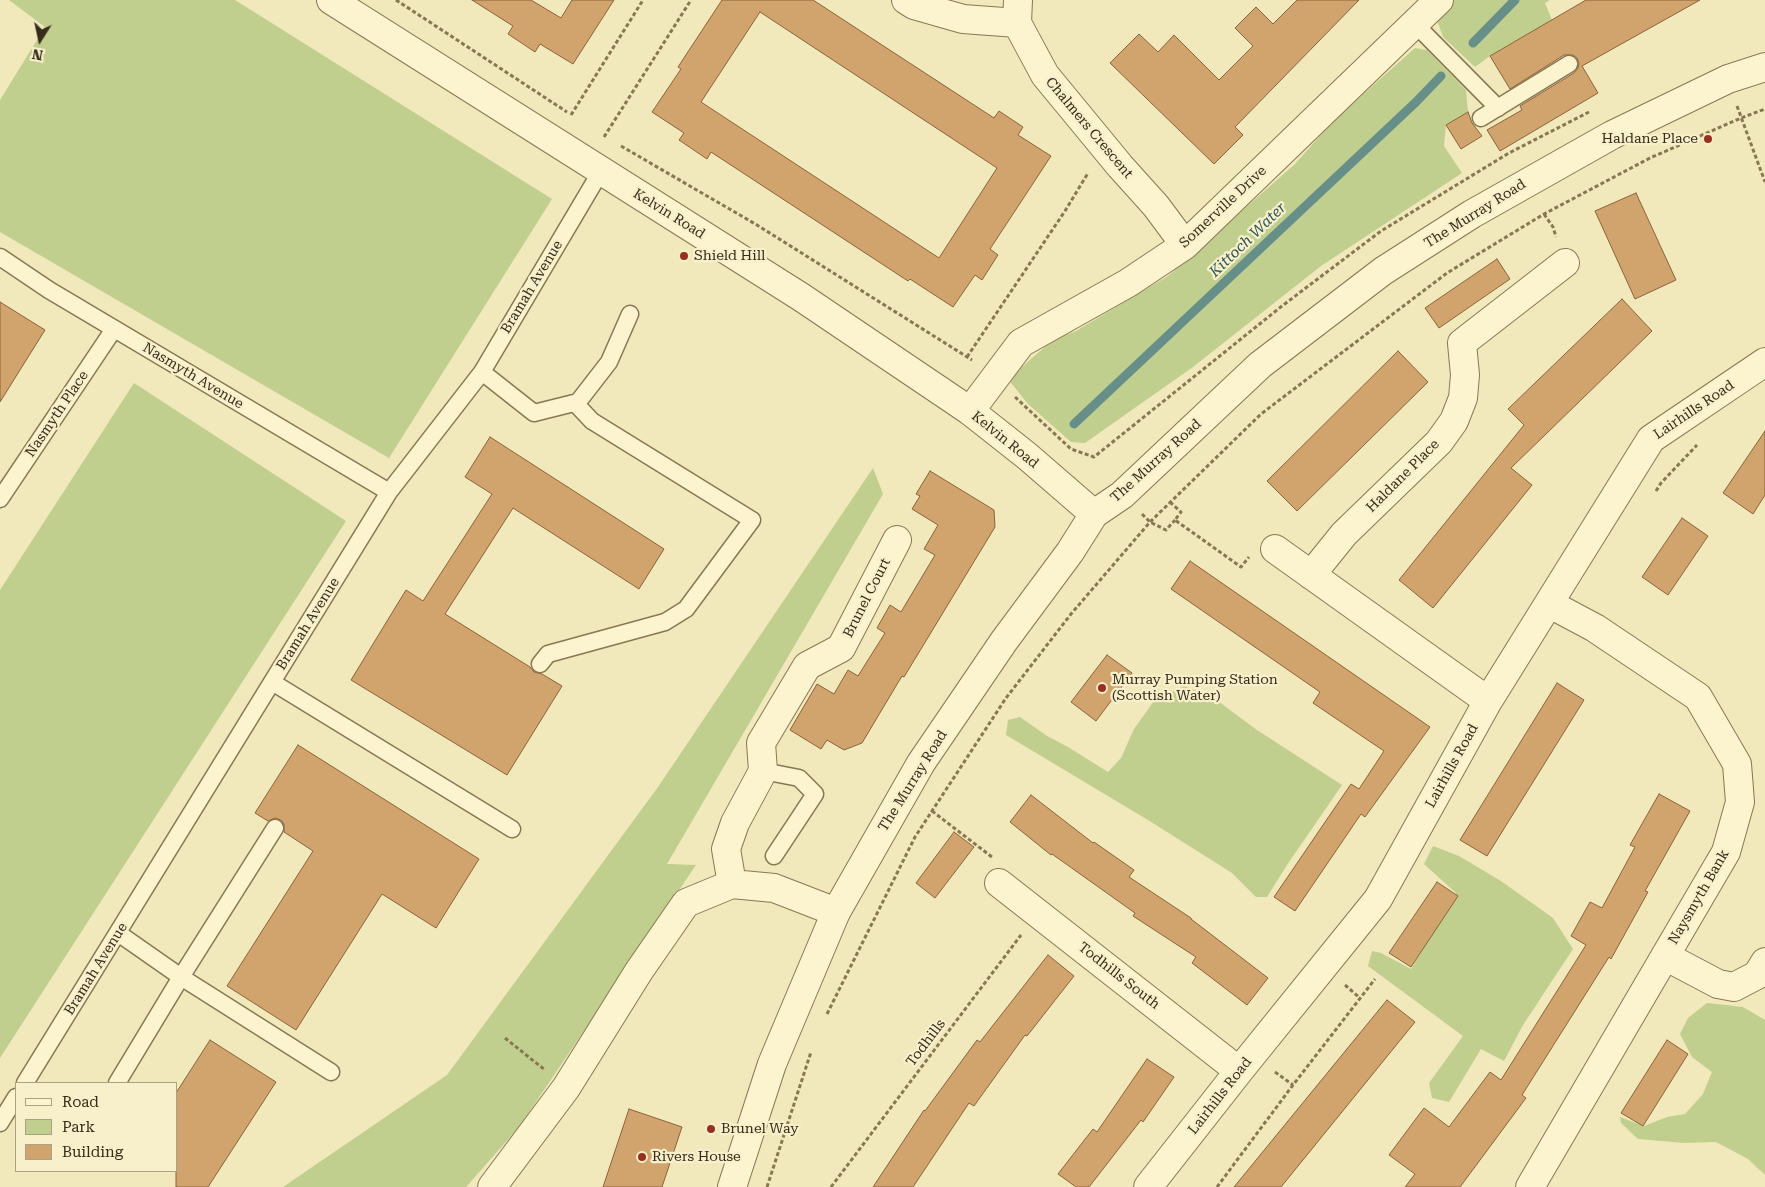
<!DOCTYPE html>
<html>
<head>
<meta charset="utf-8">
<style>
	body { margin:0 }
	#map { position:relative; width:1765px; height:1187px; overflow:hidden; background:#f1e8bb; font-family:"Roboto Serif",serif }
	canvas { display:block }
	.legend { position:absolute; left:15px; top:1082px; width:162px; height:90px; box-sizing:border-box; background:#f8f0cb; border:1px solid #aba184; margin:0; padding:6px 9px; list-style:none; font-size:15px; color:#372b1a }
	.legend li { display:flex; align-items:center; gap:10px; height:25px }
	.legend b { width:25px; border:1px solid #aba184 }
	.north { position:absolute; left:15px; top:15px; width:50px; height:50px; -webkit-text-stroke:4px #f8f0cb; paint-order:stroke; rotate:190deg; font-size:14px; font-weight:700; line-height:20px; text-align:center; color:#372b1a }
	.north::after { content:''; display:block; margin:auto; width:18px; height:22px; background:#372b1a; clip-path:polygon(50% 0,100% 100%,50% 72%,0 100%) }
</style>
</head>
<body>
<div id="map">
<canvas width="1765" height="1187"></canvas>
<ul class="legend">
<li><b style="height:6px;background:#fbf4ce"></b>Road</li>
<li><b style="height:14px;background:#c0cf8e"></b>Park</li>
<li><b style="height:14px;background:#d2a46d"></b>Building</li>
</ul>
<div class="north">N</div>
</div>
<script>
const ctx = document.querySelector('canvas').getContext('2d');
ctx.lineJoin = 'round';
function fillPath(path, color) {
  ctx.fillStyle = color;
  ctx.fill(path, 'evenodd');
}
function shape(rows) {
  const path = new Path2D();
  for (const r of rows) {
    path.moveTo(r[0], r[1]);
    for (let i = 2; i < r.length; i += 2) path.lineTo(r[i], r[i + 1]);
  }
  return path;
}
function stroke(path, color, width, dash) {
  ctx.strokeStyle = color;
  ctx.lineWidth = width;
  ctx.lineCap = dash ? 'butt' : 'round';
  ctx.setLineDash(dash || []);
  ctx.stroke(path);
}
function write(font, color, halo, rows, align = 'center') {
  ctx.font = font + ' "Roboto Serif",serif';
  ctx.lineWidth = 4.5;
  ctx.setLineDash([]);
  ctx.textBaseline = 'middle';
  ctx.strokeStyle = halo;
  ctx.fillStyle = color;
  for (const [text, x, y, turn = 0] of rows) {
    ctx.save();
    ctx.translate(x, y);
    ctx.rotate((+turn || 0) * Math.PI / 180);
    ctx.textAlign = isNaN(turn) ? turn : align;
    if (halo) ctx.strokeText(text, 0, 0);
    ctx.fillText(text, 0, 0);
    ctx.restore();
  }
}
const green = shape([
	[9,0,235,0,552,199,389,458,0,232,0,100,45,27],
	[1453,0,1550,0,1545,3,1552,20,1490,56,1475,67,1443,37,1436,17],
	[1415,48,1427,50,1466,90,1468,112,1446,125,1444,146,1462,173,1321,266,1193,367,1085,443,1071,442,1028,404,1008,379,1054,339,1076,331,1168,276,1295,164,1334,120],
	[134,383,346,521,0,1058,0,590],
	[873,468,883,494,667,864,696,865,519,1127,466,1187,283,1187,447,1075,658,787],
	[1184,686,1211,696,1257,730,1342,785,1287,865,1267,897,1256,897,1232,873,1148,820,1006,735,1008,720,1020,717,1047,736,1068,747,1108,772,1121,758,1134,729,1154,701],
	[1433,846,1459,856,1501,881,1553,918,1573,949,1523,1025,1504,1061,1481,1049,1449,1102,1432,1098,1429,1083,1463,1036,1368,966,1372,951,1381,953,1411,969,1456,893,1424,864],
	[1707,1003,1743,1007,1765,1020,1765,1175,1748,1159,1716,1142,1684,1143,1638,1139,1621,1123,1620,1117,1644,1126,1667,1117,1685,1114,1703,1094,1712,1072,1692,1057,1680,1034,1688,1018]
]);
const stream = shape([
	[1473,43,1515,0],
	[1074,424,1416,102,1441,76]
]);
const building = shape([
	[472,0,531,0,561,18,572,0,614,0,573,64,540,44,535,52,508,34,513,26,472,0],
	[722,0,813,0,994,118,999,111,1023,127,1018,135,1051,156,990,249,998,255,982,280,975,275,953,307,910,279,908,281,711,152,707,159,679,140,684,133,652,112,681,69,678,67,722,0],
	[760,12,997,168,939,258,701,102,760,12],
	[1297,0,1359,0,1235,127,1243,135,1214,164,1110,63,1139,34,1158,52,1174,35,1219,80,1253,46,1235,28,1256,7,1273,24,1297,0],
	[1586,0,1700,0,1582,66,1598,93,1500,151,1487,130,1522,110,1520,106,1574,73,1578,68,1579,63,1577,58,1573,55,1564,55,1510,89,1490,56,1586,0],
	[1468,112,1472,123,1482,136,1461,149,1446,125,1468,112],
	[1636,193,1676,280,1635,299,1595,211,1636,193],
	[1497,259,1510,279,1439,328,1425,308,1497,259],
	[1622,299,1652,331,1511,468,1532,485,1433,608,1399,580,1524,425,1508,409,1622,299],
	[0,302,45,330,0,402,0,302],
	[1398,351,1428,382,1297,511,1267,481,1398,351],
	[1765,431,1765,495,1753,514,1723,493,1765,431],
	[490,437,664,549,639,589,513,508,445,614,530,667,534,672,542,674,562,686,507,775,351,680,406,590,423,601,492,494,465,477,490,437],
	[930,471,994,510,995,527,904,677,902,676,862,743,844,750,827,740,821,749,790,730,817,684,834,694,848,670,858,676,885,633,877,628,890,605,901,612,935,555,924,549,938,525,912,509,920,496,916,494,930,471],
	[1682,518,1708,536,1668,595,1642,577,1682,518],
	[1190,561,1430,727,1365,817,1361,814,1295,911,1274,897,1351,784,1359,789,1384,751,1313,703,1320,692,1171,589,1190,561],
	[1107,655,1132,673,1096,721,1071,702,1107,655],
	[1557,683,1584,700,1487,856,1460,840,1557,683],
	[298,745,479,859,436,928,382,894,296,1030,227,986,313,851,284,832,284,824,281,820,275,818,268,821,255,813,298,745],
	[1659,794,1690,811,1645,891,1648,892,1611,959,1609,957,1522,1095,1526,1098,1460,1187,1405,1187,1415,1174,1389,1155,1424,1108,1449,1127,1490,1072,1501,1080,1586,945,1571,936,1590,902,1602,908,1635,847,1630,845,1659,794],
	[1031,795,1093,843,1094,842,1134,870,1129,877,1191,918,1191,919,1268,978,1247,1005,1192,963,1196,957,1133,916,1135,913,1052,854,1051,855,1010,822,1031,795],
	[954,832,974,847,935,898,916,883,954,832],
	[1437,882,1458,896,1411,967,1389,953,1437,882],
	[1048,955,1074,976,1027,1036,1025,1035,974,1106,969,1103,913,1187,873,1187,924,1110,925,1111,977,1040,980,1042,1048,955],
	[1387,1000,1415,1022,1281,1187,1234,1187,1387,1000],
	[210,1040,276,1082,208,1187,176,1187,176,1093,210,1040],
	[1667,1040,1688,1054,1643,1126,1621,1113,1667,1040],
	[1147,1059,1174,1077,1143,1122,1141,1120,1089,1187,1076,1187,1058,1174,1093,1129,1097,1132,1147,1059],
	[629,1109,682,1127,662,1187,603,1187,629,1109]
]);
const path = shape([
	[396,0,567,112],
	[1737,106,1765,182],
	[571,115,643,0],
	[604,137,691,0],
	[621,146,757,225,972,360],
	[1544,214,1553,227,1556,237],
	[967,357,1065,211,1088,173],
	[1015,397,1071,449,1094,457,1282,306,1381,231,1509,153,1589,112],
	[1656,491,1661,483,1697,445],
	[1170,502,1181,512,1175,520,1241,567,1249,557],
	[1142,514,1150,522,1166,530,1175,520],
	[932,811,992,857],
	[1345,985,1360,998],
	[827,1014,915,837,1006,698,1071,614,1150,522,1261,414,1447,273,1544,214,1650,158,1741,118,1765,109],
	[505,1038,545,1070],
	[1275,1072,1293,1085],
	[767,1187,811,1052],
	[831,1187,1021,935],
	[1217,1187,1293,1085,1375,979]
]);
const service = shape([
	[1415,24,1498,108],
	[1481,118,1569,64],
	[0,257,49,290,389,492],
	[482,372,534,413,578,402,609,362,630,314],
	[0,499,114,329],
	[540,664,548,654,665,622,686,609,752,520,592,421,575,403],
	[272,682,512,829],
	[763,771,799,778,815,794,774,856],
	[118,933,181,977,331,1072],
	[25,1083,389,492,482,372,601,171],
	[117,1083,181,977,275,828],
	[0,1123,16,1097]
]);
const minor = shape([
	[906,0,914,5,963,19,1017,23],
	[1018,0,1017,23,1045,75,1120,166,1156,206,1185,245],
	[970,411,1021,343,1128,283,1185,245,1439,0],
	[1275,549,1488,701],
	[1311,575,1344,534,1439,442,1454,421,1463,398,1465,375,1462,343,1565,263],
	[999,883,1239,1071],
	[732,884,726,849,735,823,763,771,761,743,807,666,841,648,897,540],
	[1665,956,1718,984,1734,987,1757,975,1765,962],
	[492,1187,566,1088,639,971,686,903,732,884,774,888,836,912],
	[1148,1187,1239,1071,1378,899,1488,701,1651,439,1765,362],
	[1530,1187,1726,852,1740,802,1737,764,1698,697,1595,628,1550,604]
]);
const tertiary = shape([
	[331,0,801,297,970,411,1027,456,1094,514],
	[732,1187,772,1064,836,912,921,763,1004,641,1070,552,1094,514,1122,495,1260,365,1383,271,1472,214,1612,135,1728,79,1765,67]
]);
const markers = [
	[1708,139,5,"#9c2e1f"],
	[684,256,5,"#9c2e1f"],
	[1102,688,5,"#9c2e1f"],
	[711,1129,5,"#9c2e1f"],
	[642,1157,5,"#9c2e1f"]
];
const streetNames = [
	["Chalmers Crescent",1089,128,50],
	["Somerville Drive",1223,207,-43],
	["Kelvin Road",669,214,32],
	["The Murray Road",1475,214,-32],
	["Bramah Avenue",532,287,-59],
	["Nasmyth Avenue",193,376,31],
	["Lairhills Road",1694,410,-34],
	["Nasmyth Place",57,414,-56],
	["Kelvin Road",1005,440,39],
	["The Murray Road",1156,461,-42],
	["Haldane Place",1403,476,-45],
	["Brunel Court",867,598,-63],
	["Bramah Avenue",308,624,-58],
	["Lairhills Road",1452,766,-61],
	["The Murray Road",913,781,-58],
	["Naysmyth Bank",1699,897,-60],
	["Bramah Avenue",96,969,-58],
	["Todhills South",1119,976,38],
	["Todhills",926,1043,-53],
	["Lairhills Road",1220,1096,-52]
];
const poiNames = [
	["Haldane Place",1698,139,"right"],
	["Shield Hill",694,256],
	["Murray Pumping Station",1112,680],
	["(Scottish Water)",1112,696],
	["Brunel Way",721,1129],
	["Rivers House",652,1157]
];
const waterNames = [
	["Kittoch Water",1248,240,-44]
];
fillPath(green, '#c0cf8e');
stroke(stream, '#678f8a', 9);
fillPath(building, '#d2a46d');
stroke(building, '#8a6338', 1);
stroke(service, '#897754', 19);
stroke(minor, '#897754', 30);
stroke(tertiary, '#897754', 30);
stroke(path, '#897754', 3, [4, 2.5]);
stroke(service, '#fbf4ce', 16);
stroke(minor, '#fbf4ce', 28);
stroke(tertiary, '#fbf4ce', 28);
for (const [x, y, r, color] of markers) {
  const dot = new Path2D();
  dot.arc(x, y, r, 0, 2 * Math.PI);
  ctx.fillStyle = color;
  ctx.fill(dot);
  stroke(dot, '#f8f0cb', 2);
}
write('14px', '#372b1a', '#f8f0cb', streetNames);
write('14px', '#372b1a', '#f8f0cb', poiNames, 'left');
write('italic 15px', '#285558', '#f8f0cb', waterNames);
</script>
</body>
</html>
